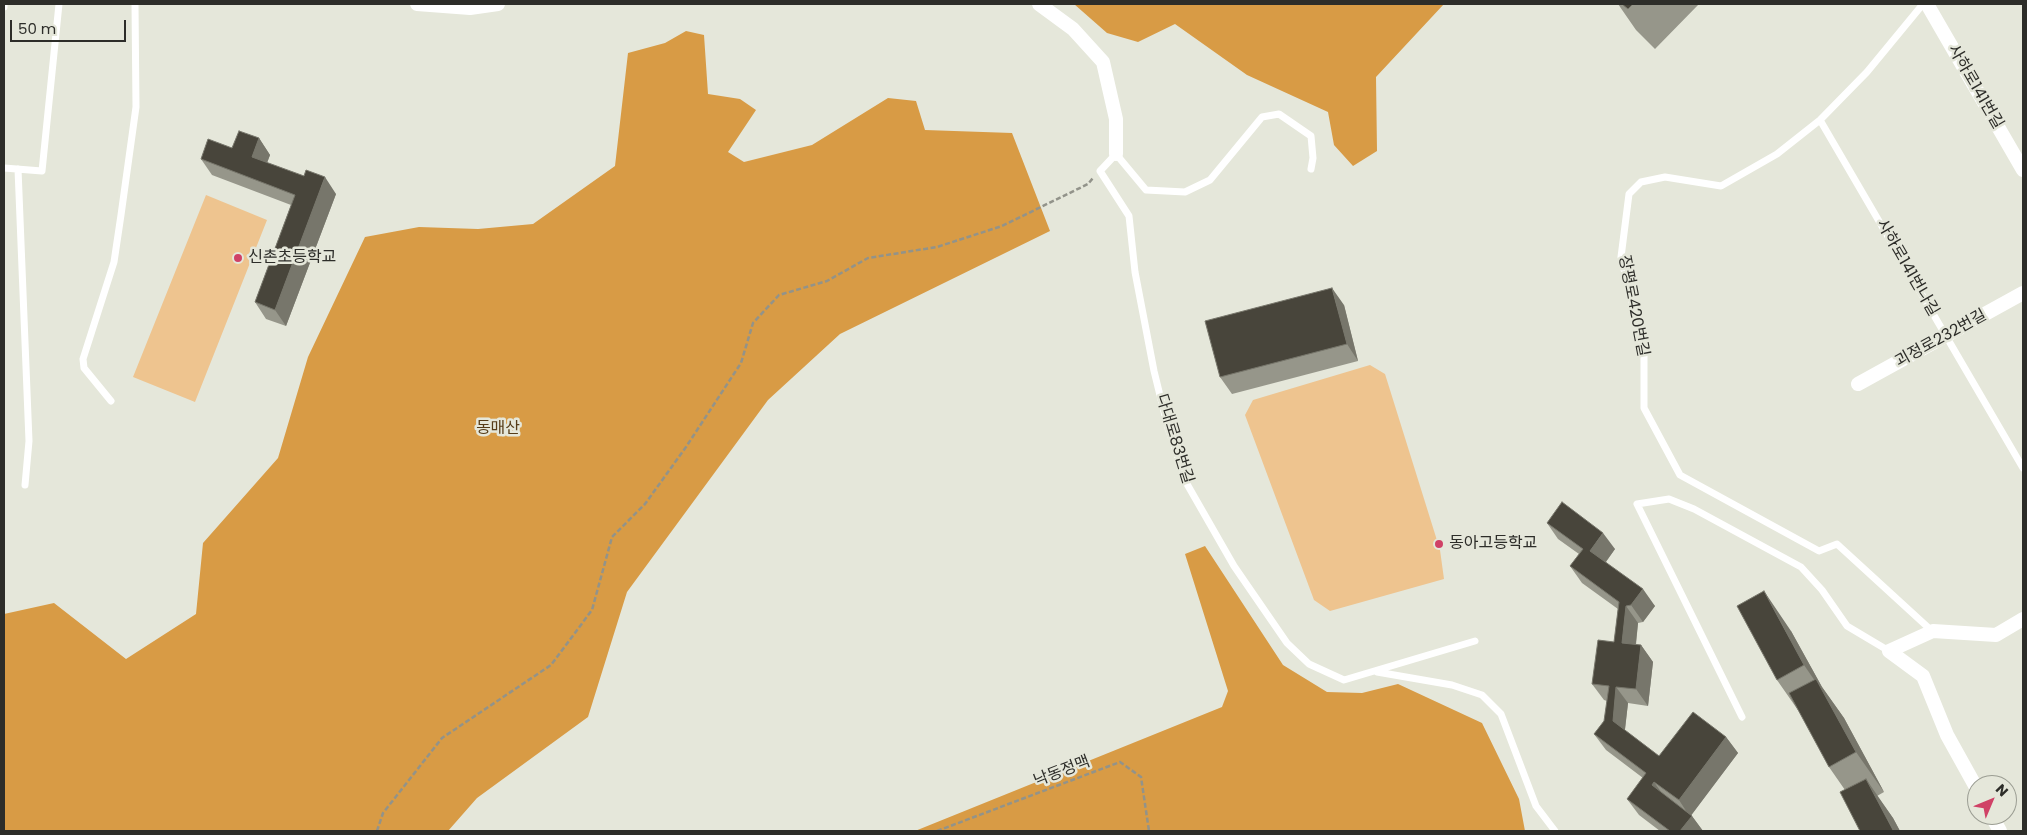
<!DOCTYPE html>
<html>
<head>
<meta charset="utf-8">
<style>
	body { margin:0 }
	#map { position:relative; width:2027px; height:835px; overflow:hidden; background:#e5e7da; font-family:Poppins,sans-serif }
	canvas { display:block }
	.frame { position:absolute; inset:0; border:5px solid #2d2d29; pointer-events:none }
	.north { position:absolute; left:1967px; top:775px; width:50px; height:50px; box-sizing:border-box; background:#e5e7da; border:1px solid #9b9d93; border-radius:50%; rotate:45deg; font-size:14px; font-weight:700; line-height:20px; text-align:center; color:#2d2d29 }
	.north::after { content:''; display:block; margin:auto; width:18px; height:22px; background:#d04166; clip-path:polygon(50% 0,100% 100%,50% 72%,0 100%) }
	.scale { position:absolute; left:10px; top:20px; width:116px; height:22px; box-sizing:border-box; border:2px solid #2d2d29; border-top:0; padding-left:6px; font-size:15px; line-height:18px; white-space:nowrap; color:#2d2d29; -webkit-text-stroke:4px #e5e7da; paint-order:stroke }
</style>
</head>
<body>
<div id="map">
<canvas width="2027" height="835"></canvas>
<div class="frame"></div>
<div class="north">N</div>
<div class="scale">50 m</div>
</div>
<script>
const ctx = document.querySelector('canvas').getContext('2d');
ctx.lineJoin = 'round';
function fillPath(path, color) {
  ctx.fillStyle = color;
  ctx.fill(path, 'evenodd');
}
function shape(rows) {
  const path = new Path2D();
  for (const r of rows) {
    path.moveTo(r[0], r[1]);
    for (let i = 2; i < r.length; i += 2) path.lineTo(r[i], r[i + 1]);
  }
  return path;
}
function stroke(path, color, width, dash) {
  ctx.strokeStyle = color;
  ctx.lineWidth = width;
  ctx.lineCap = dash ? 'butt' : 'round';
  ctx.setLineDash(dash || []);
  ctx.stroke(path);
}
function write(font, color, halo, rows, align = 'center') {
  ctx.font = font + ' Poppins,"Noto Sans KR",sans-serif';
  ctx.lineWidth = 5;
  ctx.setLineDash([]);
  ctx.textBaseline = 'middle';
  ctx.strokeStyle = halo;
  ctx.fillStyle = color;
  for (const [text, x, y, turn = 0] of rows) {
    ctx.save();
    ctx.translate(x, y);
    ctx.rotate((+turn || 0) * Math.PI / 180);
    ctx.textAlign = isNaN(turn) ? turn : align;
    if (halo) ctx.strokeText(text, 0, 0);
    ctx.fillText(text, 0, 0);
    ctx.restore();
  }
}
const green = shape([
	[206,195,267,220,195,402,133,377],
	[1370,365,1385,374,1440,550,1444,579,1330,611,1314,600,1245,415,1253,400]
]);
const forest = shape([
	[1074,4,1444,4,1376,77,1377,151,1353,166,1334,145,1328,112,1247,75,1175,24,1138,42,1107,33],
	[686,31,704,35,708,94,740,99,756,110,728,152,744,162,812,145,888,98,916,101,925,130,1012,133,1050,231,840,334,768,400,627,592,588,717,477,798,448,831,4,831,4,614,54,603,126,659,196,614,203,543,278,458,308,357,365,237,419,227,478,229,533,224,615,166,628,53,665,43],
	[1205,546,1283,665,1327,692,1362,693,1398,684,1482,723,1519,799,1525,831,915,831,1222,707,1228,691,1185,554]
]);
const path = shape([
	[377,831,383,813,442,738,551,665,592,610,612,537,645,504,686,447,741,363,753,323,779,295,827,281,868,258,937,247,1002,226,1088,184,1093,178],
	[937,831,1120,762,1141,777,1149,831]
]);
const service = shape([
	[1923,4,1867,72,1820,120,1777,154,1721,186,1665,177,1641,182,1629,194,1621,257,1644,353,1644,408,1680,475,1819,551,1837,544,1932,631],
	[4,7,4,4],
	[1820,120,2023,468],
	[4,168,42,171,59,4],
	[18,169,29,441,25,485],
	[1311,169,1313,158,1311,136,1279,114,1262,117,1210,180,1185,192,1146,190,1116,154,1100,171,1129,216,1135,272,1154,371,1168,428,1187,484,1234,566,1287,643,1309,664,1344,680,1475,641],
	[111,401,84,368,83,359,114,262,121,215,136,107,135,4],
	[1377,672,1452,685,1482,695,1501,714,1536,806,1555,831],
	[1742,717,1637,504,1669,499,1694,509,1801,567,1822,590,1847,626,1889,651]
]);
const minor = shape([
	[417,4,470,8,498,4],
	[1039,4,1073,29,1103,62,1116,119,1116,154],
	[1927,4,2023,170],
	[1858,384,2023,293],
	[1889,651,1923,676,1947,735,1977,789],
	[1889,651,1933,631,1996,635,2023,619],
	[1991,815,2000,831]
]);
const wall = shape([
	[1618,4,1699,4,1655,49,1636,30],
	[259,138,270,155,267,163,336,194,286,326,266,319,255,302,291,205,212,175,201,159],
	[1344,305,1358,361,1232,394,1220,377],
	[1547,523,1615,549,1606,562,1655,606,1643,622,1638,623,1636,645,1641,645,1653,662,1648,706,1628,703,1625,730,1659,756,1726,737,1738,753,1691,815,1703,831,1660,831,1639,815,1627,799,1643,778,1606,750,1594,734,1604,721,1607,701,1604,700,1592,684,1614,642,1618,609,1582,583,1570,566,1579,554,1558,539],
	[1791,631,1822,687,1844,718,1884,792,1877,796,1893,818,1900,831,1860,831,1845,790,1829,767,1800,713,1777,680]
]);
const shadedWall = shape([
	[259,138,270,155,263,173,252,157],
	[325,177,336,194,286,326,275,310],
	[1332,288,1344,305,1358,361,1347,344],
	[1603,533,1615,549,1602,567,1590,551],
	[1643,589,1655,606,1643,622,1631,605],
	[1764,591,1791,631,1822,687,1844,718,1884,792,1856,752,1826,697,1804,665],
	[1626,606,1638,623,1634,660,1622,643],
	[1641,645,1653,662,1648,706,1636,689],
	[1616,687,1628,703,1624,737,1613,721],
	[1726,737,1738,753,1690,817,1679,800],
	[1866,779,1893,818,1900,831,1894,831],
	[1654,782,1666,799,1652,785],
	[1692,816,1703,831,1680,831]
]);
const building = shape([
	[1622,4,1633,4,1628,9,1622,4],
	[239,131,259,138,252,157,304,176,306,170,325,177,275,310,255,302,295,195,201,159,208,139,232,148,239,131],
	[1332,288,1347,344,1220,377,1205,321,1332,288],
	[1562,502,1603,533,1590,551,1643,589,1631,605,1626,606,1622,643,1641,645,1636,689,1616,687,1613,721,1659,756,1693,712,1726,737,1679,800,1654,782,1652,785,1692,816,1680,831,1670,831,1627,799,1646,773,1594,734,1604,721,1609,686,1592,684,1598,640,1614,642,1619,602,1570,566,1583,549,1547,523,1562,502],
	[1764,591,1804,665,1777,680,1737,606,1764,591],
	[1816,679,1856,752,1829,767,1789,693,1816,679],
	[1866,779,1893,830,1890,831,1860,831,1840,792,1866,779]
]);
const markers = [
	[238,258,5,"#d04166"],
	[1439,544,5,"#d04166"]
];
const streetNames = [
	["사하로141번길",1975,87,60],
	["사하로141번나길",1907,268,60],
	["장평로420번길",1633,306,79],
	["괴정로232번길",1941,339,-29],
	["다대로83번길",1174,439,73],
	["낙동정맥",1062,772,-21]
];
const poiNames = [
	["신촌초등학교",248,258],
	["동아고등학교",1449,544]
];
const parkNames = [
	["동매산",498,429]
];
fillPath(green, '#eec48f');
fillPath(forest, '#d89b45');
stroke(path, '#92938a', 2.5, [5, 2.5]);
stroke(service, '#fff', 7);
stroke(minor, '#fff', 14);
fillPath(wall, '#96968a');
fillPath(shadedWall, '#77766b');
fillPath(building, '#48453b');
stroke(building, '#77766b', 1);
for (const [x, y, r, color] of markers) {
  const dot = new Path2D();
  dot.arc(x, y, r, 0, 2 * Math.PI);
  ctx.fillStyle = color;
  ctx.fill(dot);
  stroke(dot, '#e5e7da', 2);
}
write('16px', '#2d2d29', '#e5e7da', streetNames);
write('16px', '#2d2d29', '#e5e7da', poiNames, 'left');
write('16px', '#563c18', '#e5e7da', parkNames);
</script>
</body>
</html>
